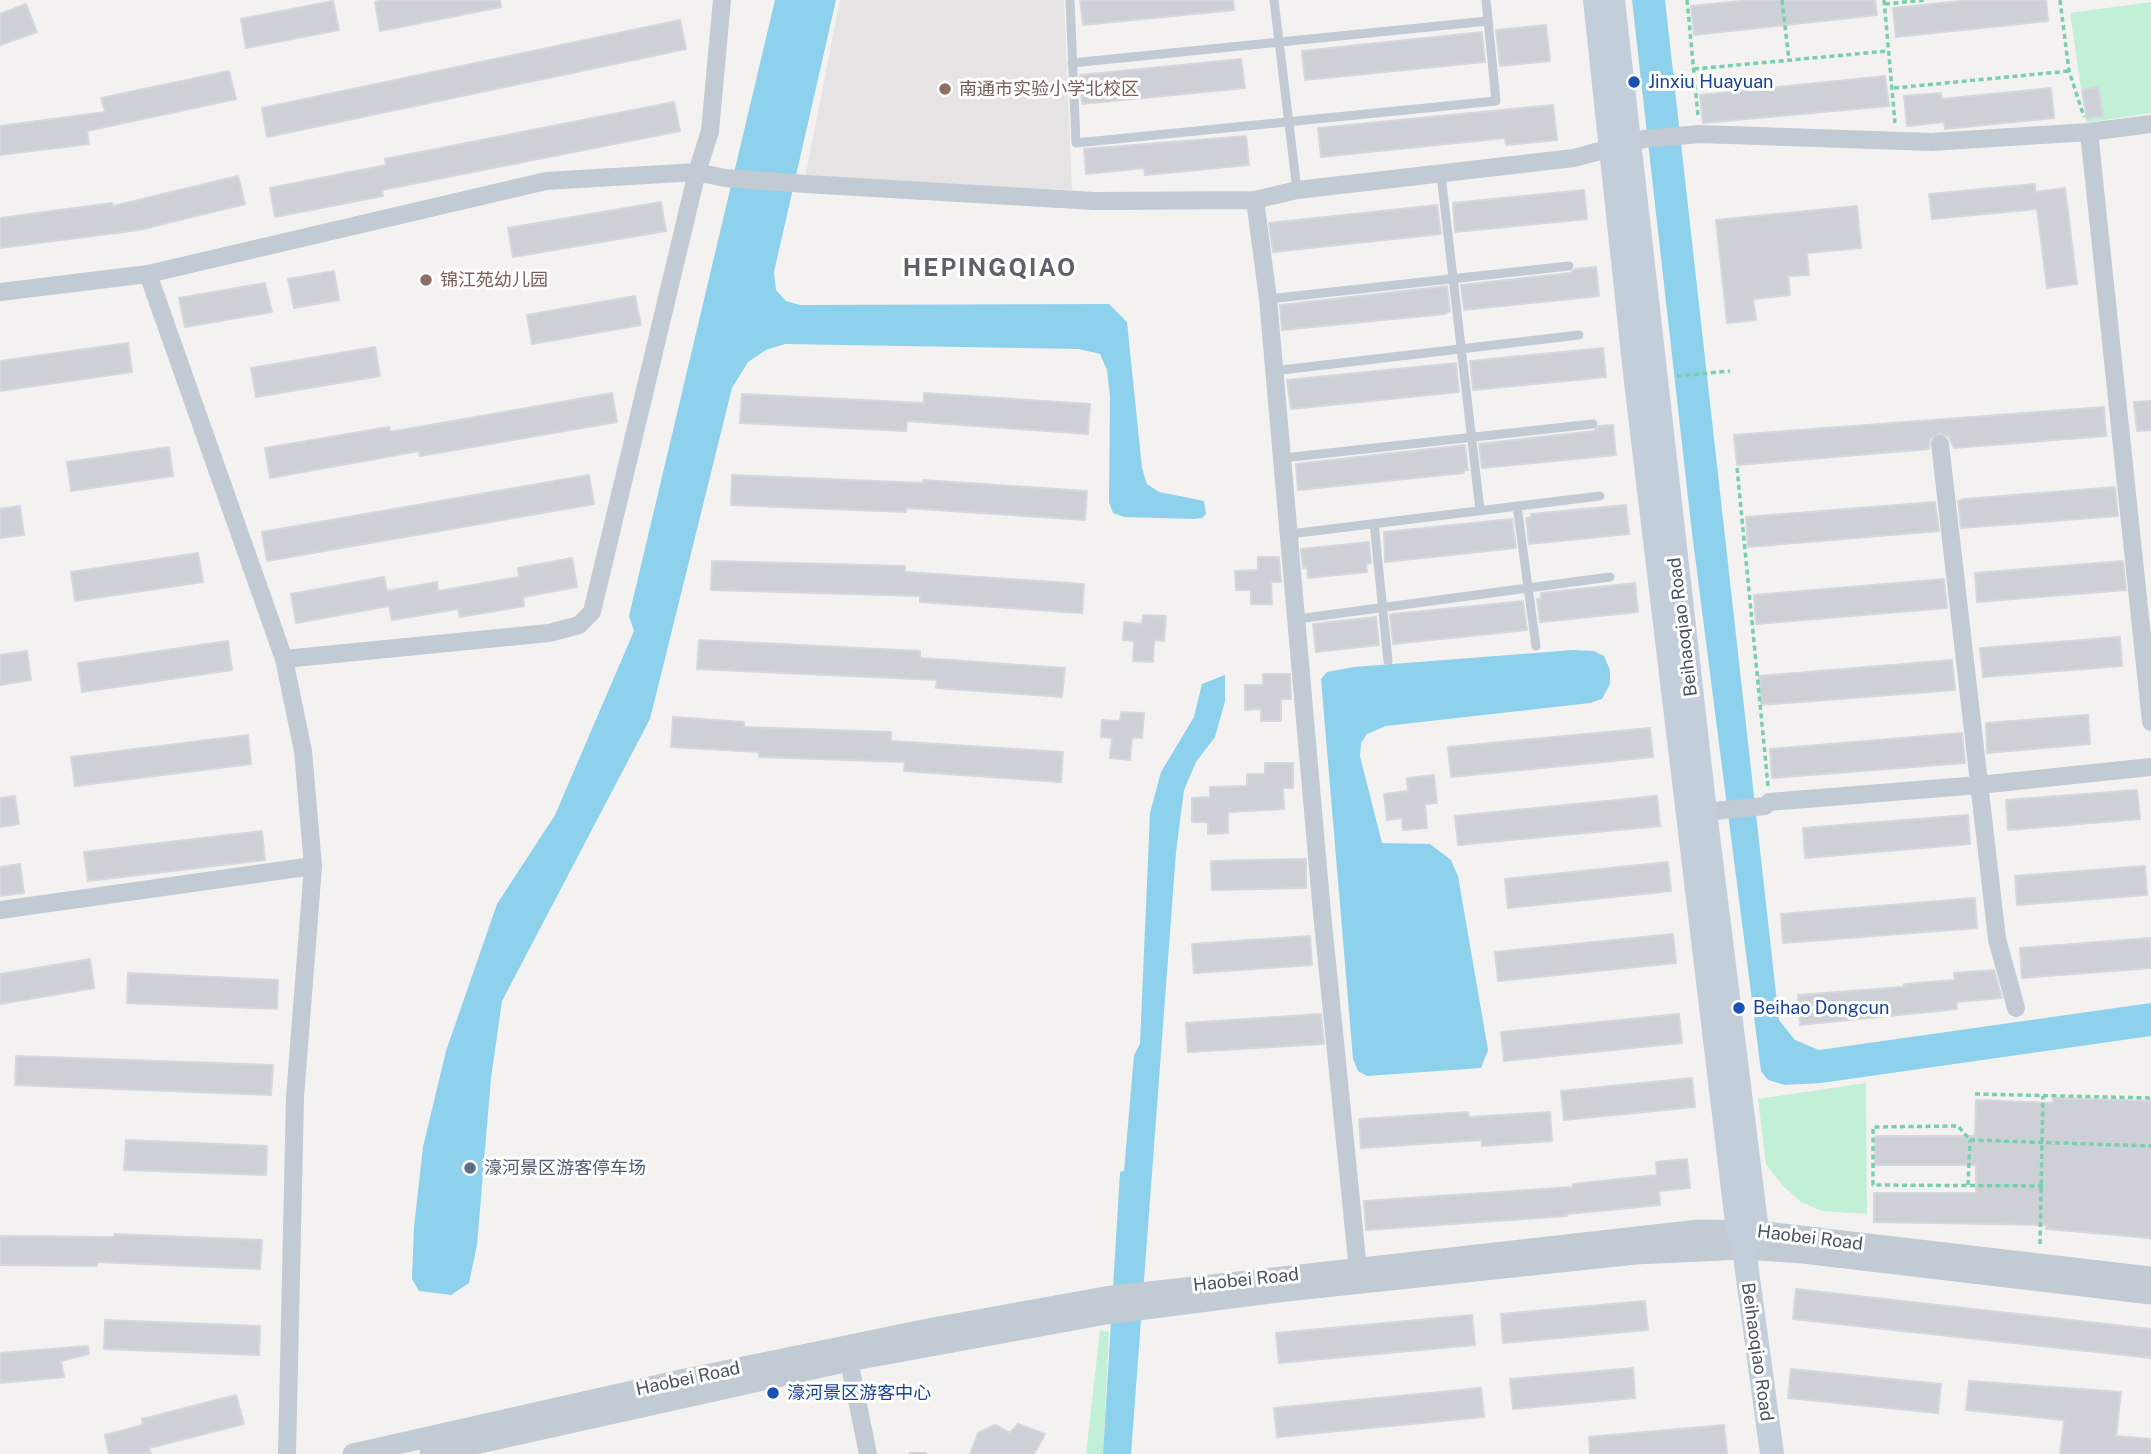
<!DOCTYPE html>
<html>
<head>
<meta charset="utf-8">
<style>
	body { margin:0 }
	canvas { display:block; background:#f4f2f1 }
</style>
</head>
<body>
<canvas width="2151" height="1454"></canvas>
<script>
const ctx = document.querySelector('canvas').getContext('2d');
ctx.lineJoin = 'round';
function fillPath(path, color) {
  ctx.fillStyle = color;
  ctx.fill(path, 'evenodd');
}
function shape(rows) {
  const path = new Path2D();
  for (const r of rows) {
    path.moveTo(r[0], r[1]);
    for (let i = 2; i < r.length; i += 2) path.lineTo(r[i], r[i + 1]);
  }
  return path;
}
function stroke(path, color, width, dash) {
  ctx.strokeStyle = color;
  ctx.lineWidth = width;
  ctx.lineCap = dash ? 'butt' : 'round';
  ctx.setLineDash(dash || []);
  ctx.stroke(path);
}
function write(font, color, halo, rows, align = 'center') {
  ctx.font = font + ' "Public Sans","Noto Sans SC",sans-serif';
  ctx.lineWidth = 6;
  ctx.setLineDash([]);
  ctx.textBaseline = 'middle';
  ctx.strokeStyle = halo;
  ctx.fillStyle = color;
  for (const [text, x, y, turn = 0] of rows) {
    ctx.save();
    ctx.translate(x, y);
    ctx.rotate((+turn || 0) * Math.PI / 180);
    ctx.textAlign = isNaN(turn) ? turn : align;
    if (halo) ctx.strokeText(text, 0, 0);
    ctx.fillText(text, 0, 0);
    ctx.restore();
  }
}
const education = shape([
	[840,0,1064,0,1072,190,805,178]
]);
const green = shape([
	[2151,2,2151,113,2086,123,2070,13],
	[1866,1083,1867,1214,1822,1211,1801,1202,1783,1186,1766,1164,1758,1099],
	[1100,1330,1109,1332,1103,1454,1086,1454]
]);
const water = shape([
	[775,0,836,0,774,272,776,290,786,301,800,305,1109,304,1127,322,1142,468,1147,484,1159,492,1204,501,1206,514,1202,518,1194,519,1124,517,1113,513,1109,502,1110,397,1107,370,1100,354,1079,349,785,344,766,350,748,362,732,388,650,719,502,1001,491,1078,477,1245,469,1283,451,1295,419,1291,412,1279,414,1227,423,1147,446,1051,497,904,555,815,634,631,629,616],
	[1632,0,1665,0,1779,1020,1795,1040,1819,1050,2151,1003,2151,1036,1821,1083,1785,1085,1768,1080,1761,1071,1692,533],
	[1573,650,1594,651,1604,656,1610,670,1610,684,1602,699,1590,703,1386,726,1367,734,1361,743,1360,756,1382,843,1430,844,1451,860,1458,876,1488,1050,1481,1068,1367,1076,1358,1071,1353,1059,1321,679,1327,672,1354,667],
	[1225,675,1225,701,1215,737,1196,762,1184,790,1176,852,1131,1454,1103,1454,1120,1172,1124,1171,1134,1055,1140,1044,1150,813,1161,772,1194,717,1202,684]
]);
const building = shape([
	[384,0,500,0,501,7,380,31,375,2,384,0],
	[1080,0,1233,0,1234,10,1083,25,1080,0],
	[1751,0,1875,0,1877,15,1694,35,1691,6,1751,0],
	[1970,0,2046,0,2048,21,1896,37,1893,8,1970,0],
	[333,1,339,30,246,48,241,19,333,1],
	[26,4,37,32,0,45,0,14,26,4],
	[680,20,686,49,267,137,262,108,680,20],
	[1546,25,1550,61,1500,66,1496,30,1546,25],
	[1482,32,1485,62,1305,80,1302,51,1482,32],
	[1241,59,1245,88,1082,104,1080,75,1241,59],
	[229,71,236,99,87,131,89,144,0,155,0,126,105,112,101,98,229,71],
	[1885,76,1889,106,1703,123,1700,95,1885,76],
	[2098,87,2103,116,2087,119,2082,90,2098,87],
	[2051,88,2054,118,1945,129,1944,122,1907,126,1904,96,1941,93,1942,99,2051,88],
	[674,102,680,131,382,190,383,196,275,217,270,188,386,165,385,159,674,102],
	[1553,105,1557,140,1506,145,1505,138,1321,157,1318,128,1553,105],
	[1246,136,1249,165,1145,175,1144,168,1086,174,1084,149,1246,136],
	[238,176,245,204,139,230,0,248,0,218,112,203,113,206,238,176],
	[2035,184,2035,192,2065,188,2077,284,2047,288,2037,209,1932,219,1929,194,2035,184],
	[1584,190,1587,219,1455,232,1453,203,1584,190],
	[661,202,666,231,513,257,508,228,661,202],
	[1437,205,1441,234,1273,252,1269,223,1437,205],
	[1857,206,1861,248,1807,253,1809,275,1788,276,1790,295,1753,299,1756,320,1727,323,1716,220,1857,206],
	[1596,267,1599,296,1464,310,1461,285,1570,273,1575,269,1596,267],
	[334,271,339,300,294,308,288,279,334,271],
	[265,283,272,312,185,327,179,298,265,283],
	[1447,286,1450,311,1444,314,1282,330,1280,305,1447,286],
	[635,296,641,325,532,344,527,315,635,296],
	[128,343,132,372,0,391,0,361,128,343],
	[375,347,380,376,256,397,251,368,375,347],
	[1603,348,1606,377,1473,390,1470,361,1603,348],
	[1456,363,1459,392,1291,409,1287,380,1456,363],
	[612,393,617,422,420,456,419,451,270,478,265,448,389,427,390,432,612,393],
	[924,393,1090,404,1088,434,907,421,906,431,740,423,742,394,924,403,924,393],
	[2151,401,2151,430,2137,431,2134,402,2151,401],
	[2104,407,2106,436,1954,448,1949,437,1939,433,1930,439,1929,449,1737,465,1734,435,2104,407],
	[1613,425,1616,455,1482,468,1479,444,1594,431,1599,426,1613,425],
	[1465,445,1468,470,1464,470,1464,473,1298,490,1296,464,1465,445],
	[169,447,173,476,71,491,67,462,169,447],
	[589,475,594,504,267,561,262,532,589,475],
	[732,475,923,483,923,480,1087,491,1085,520,906,508,906,512,731,505,732,475],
	[2115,487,2118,516,1961,528,1958,501,1964,499,2115,487],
	[1935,502,1939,531,1748,547,1746,517,1935,502],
	[1626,505,1629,534,1529,544,1526,518,1532,517,1531,514,1626,505],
	[20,506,24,535,0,538,0,509,20,506],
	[1512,519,1516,548,1385,562,1384,532,1512,519],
	[1369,542,1371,563,1366,564,1367,572,1308,578,1307,567,1303,568,1301,549,1369,542],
	[198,553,203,582,75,601,71,572,198,553],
	[1258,557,1279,557,1281,582,1271,582,1272,604,1251,604,1251,590,1236,590,1235,571,1258,570,1258,557],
	[572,558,577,587,523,597,524,606,460,617,458,609,392,620,389,606,296,623,291,594,384,577,387,591,437,582,438,591,519,577,518,568,572,558],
	[712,561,905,566,905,572,1084,584,1082,613,920,602,920,596,711,590,712,561],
	[2123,561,2126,590,1977,602,1975,573,2123,561],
	[1944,579,1947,608,1756,624,1754,595,1944,579],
	[1635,583,1638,612,1540,622,1537,599,1541,599,1541,593,1635,583],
	[1523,601,1527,630,1393,644,1390,615,1393,614,1523,601],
	[1143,615,1166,616,1164,641,1154,640,1153,662,1133,661,1134,641,1123,640,1124,622,1142,624,1143,615],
	[1376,617,1379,645,1316,652,1313,624,1376,617],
	[2120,637,2122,666,1983,677,1980,648,2120,637],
	[699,640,920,651,920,658,1065,668,1062,697,936,688,937,680,697,669,699,640],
	[228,641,232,670,82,692,78,663,228,641],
	[27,651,31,680,0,685,0,655,27,651],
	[1952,660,1955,690,1761,705,1759,676,1952,660],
	[1263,674,1290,674,1291,699,1281,699,1281,721,1261,721,1261,709,1245,710,1245,685,1263,685,1263,674],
	[1121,712,1144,713,1142,738,1132,738,1130,760,1110,758,1112,738,1101,737,1102,720,1120,721,1121,712],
	[2088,715,2090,744,1987,753,1986,723,2088,715],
	[673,717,744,722,744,727,891,732,891,741,1063,752,1061,782,904,771,905,762,759,757,759,752,671,747,673,717],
	[1650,728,1653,757,1451,777,1448,747,1650,728],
	[1962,733,1965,763,1772,778,1770,749,1962,733],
	[248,735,251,764,75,786,71,757,248,735],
	[1265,763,1293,763,1293,788,1283,788,1284,809,1228,812,1228,833,1208,834,1208,822,1192,822,1192,798,1210,797,1210,787,1247,786,1247,774,1265,774,1265,763],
	[1434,775,1437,803,1425,804,1427,828,1403,830,1402,818,1387,820,1384,794,1408,791,1407,778,1434,775],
	[2137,790,2140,819,2008,830,2006,800,2137,790],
	[15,796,19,824,0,827,0,798,15,796],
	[1657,796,1660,826,1458,845,1455,816,1657,796],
	[1968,815,1970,844,1805,858,1803,828,1968,815],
	[262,831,265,860,88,881,84,852,262,831],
	[1306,859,1306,888,1212,890,1211,861,1306,859],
	[1668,862,1671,891,1508,908,1505,879,1668,862],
	[20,864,24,893,0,896,0,867,20,864],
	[2145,866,2147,895,2017,905,2015,876,2145,866],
	[1975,898,1977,928,1783,943,1781,914,1975,898],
	[1673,934,1676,963,1498,981,1495,952,1673,934],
	[1310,936,1312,965,1194,973,1192,944,1310,936],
	[2150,938,2151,968,2022,978,2020,948,2150,938],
	[90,959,94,988,0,1004,0,974,90,959],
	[1994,970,2002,998,1956,1002,1957,1009,1800,1025,1798,995,1904,987,1904,984,1955,980,1954,973,1994,970],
	[128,973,278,980,277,1009,127,1003,128,973],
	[1321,1014,1324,1044,1188,1052,1186,1023,1321,1014],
	[1679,1014,1682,1043,1504,1061,1501,1032,1679,1014],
	[16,1056,273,1065,271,1095,15,1085,16,1056],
	[1692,1078,1695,1107,1564,1120,1561,1091,1692,1078],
	[2053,1098,2151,1101,2151,1238,2046,1229,2047,1225,1874,1222,1874,1193,1976,1193,1976,1165,1875,1165,1875,1136,1975,1136,1976,1100,2053,1103,2053,1098],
	[1468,1112,1469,1117,1550,1112,1552,1141,1482,1146,1482,1140,1361,1148,1359,1119,1468,1112],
	[126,1140,267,1146,266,1175,124,1170,126,1140],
	[1687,1159,1690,1188,1659,1191,1660,1205,1567,1214,1567,1216,1366,1230,1364,1201,1573,1187,1573,1184,1657,1175,1656,1162,1687,1159],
	[114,1234,262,1240,260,1269,97,1262,97,1266,0,1265,0,1236,114,1237,114,1234],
	[1796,1289,2151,1329,2151,1358,1793,1319,1796,1289],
	[1645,1301,1648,1330,1503,1343,1501,1314,1645,1301],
	[1472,1315,1475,1345,1279,1363,1276,1333,1472,1315],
	[105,1320,260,1326,259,1355,104,1349,105,1320],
	[88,1346,89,1354,61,1361,64,1377,0,1383,0,1353,88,1346],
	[1633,1368,1635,1398,1513,1409,1510,1379,1633,1368],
	[1791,1369,1941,1384,1938,1413,1788,1398,1791,1369],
	[1969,1381,2121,1392,2116,1436,2151,1439,2151,1454,2060,1454,2064,1420,1966,1410,1969,1381],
	[1481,1388,1484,1417,1277,1437,1274,1408,1481,1388],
	[236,1395,244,1424,149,1448,151,1454,109,1454,105,1435,143,1425,142,1419,236,1395],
	[1018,1424,1045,1434,1034,1454,970,1454,978,1433,995,1425,1010,1433,1018,1424],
	[1724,1425,1727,1454,1590,1454,1589,1437,1724,1425]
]);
const minorTunnel = shape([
	[918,1452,918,1454]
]);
const path = shape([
	[1687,0,1698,116],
	[1782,0,1789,61],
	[1884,0,1895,123],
	[2060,0,2069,71,2084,117],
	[1885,4,1926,0],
	[1694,69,1888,51],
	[1894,88,2069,71],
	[1677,376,1730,371],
	[1737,468,1768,786],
	[1975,1094,2151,1098],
	[1968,1185,1970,1140],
	[2043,1186,1873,1185,1873,1127,1958,1126,1970,1140,2151,1146],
	[2040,1244,2043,1096]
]);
const service = shape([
	[1070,0,1076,143,1496,101,1486,0],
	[1274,0,1297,190],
	[1072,63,1488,21],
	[1441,175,1480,510],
	[1268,299,1569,266],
	[1273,371,1579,335],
	[1283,458,1593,424],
	[1517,506,1536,646],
	[1374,523,1388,661],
	[1290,534,1600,496],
	[1297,619,1610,577]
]);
const minor = shape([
	[2089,132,2151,722],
	[1255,200,1268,299,1322,913,1359,1280],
	[148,274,284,659,303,751,313,866,295,1097,287,1454],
	[0,292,148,274,546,181,697,172,725,178,806,184,1094,201,1255,200,1297,190,1574,158,1644,139,1700,134,1931,142,2089,132,2151,124],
	[1940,444,1997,939,2016,1008],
	[284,659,549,633,579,625,592,612,697,172,710,131,722,0],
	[1705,812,1765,806,1769,802,1979,785,2151,767],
	[0,910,313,866],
	[849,1361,868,1454]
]);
const tertiary = shape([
	[353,1454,681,1380,933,1328,1105,1297,1699,1230,1757,1231,2151,1277],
	[430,1454,849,1361,1106,1314,1286,1291,1635,1254,1744,1249,1803,1253,2151,1294]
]);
const secondary = shape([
	[1595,0,1636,382,1738,1231,1744,1249,1772,1454],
	[1613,0,1705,812,1757,1231,1744,1249]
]);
const markers = [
	[1634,82,7,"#1a4fb4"],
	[945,89,7,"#8d6e63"],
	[426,280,7,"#8d6e63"],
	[1739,1008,7,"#1a4fb4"],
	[470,1168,7,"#5c6f8a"],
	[773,1393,7,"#1a4fb4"]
];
const transitNames = [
	["Jinxiu Huayuan",1648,82],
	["Beihao Dongcun",1753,1008],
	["濠河景区游客中心",787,1393]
];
const educationNames = [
	["南通市实验小学北校区",959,89],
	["锦江苑幼儿园",440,280]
];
const streetNames = [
	["Beihaoqiao Road",1683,627,-97],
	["Haobei Road",1810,1238,7],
	["Haobei Road",1246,1280,-6],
	["Beihaoqiao Road",1757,1352,82],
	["Haobei Road",688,1379,-12]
];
const serviceNames = [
	["濠河景区游客停车场",484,1168]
];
const districtNames = [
	["HEPINGQIAO",990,269]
];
fillPath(education, '#e5e3e4');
fillPath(green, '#c1f0d7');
fillPath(water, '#8ed1ed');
fillPath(building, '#cdd0d7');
stroke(building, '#d6d7dd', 2);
stroke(minorTunnel, '#d2d2d4', 18, [18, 9]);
stroke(path, '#78cfac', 3.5, [5, 3.5]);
stroke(service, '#c2cad3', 9);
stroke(minor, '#c2cad3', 18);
stroke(tertiary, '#c2cad3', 21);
stroke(secondary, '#c4cdda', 24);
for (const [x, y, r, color] of markers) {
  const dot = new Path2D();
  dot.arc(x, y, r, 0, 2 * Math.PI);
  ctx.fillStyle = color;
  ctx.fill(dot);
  stroke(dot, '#fff', 2.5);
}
write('18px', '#164399', '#fff', transitNames, 'left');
write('18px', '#785e54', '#fff', educationNames, 'left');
write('18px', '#49535f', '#fff', streetNames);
write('18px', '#4e5e75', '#fff', serviceNames, 'left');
ctx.letterSpacing = '2px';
write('bold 24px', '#5e6167', '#fff', districtNames);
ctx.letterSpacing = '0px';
</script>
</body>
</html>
